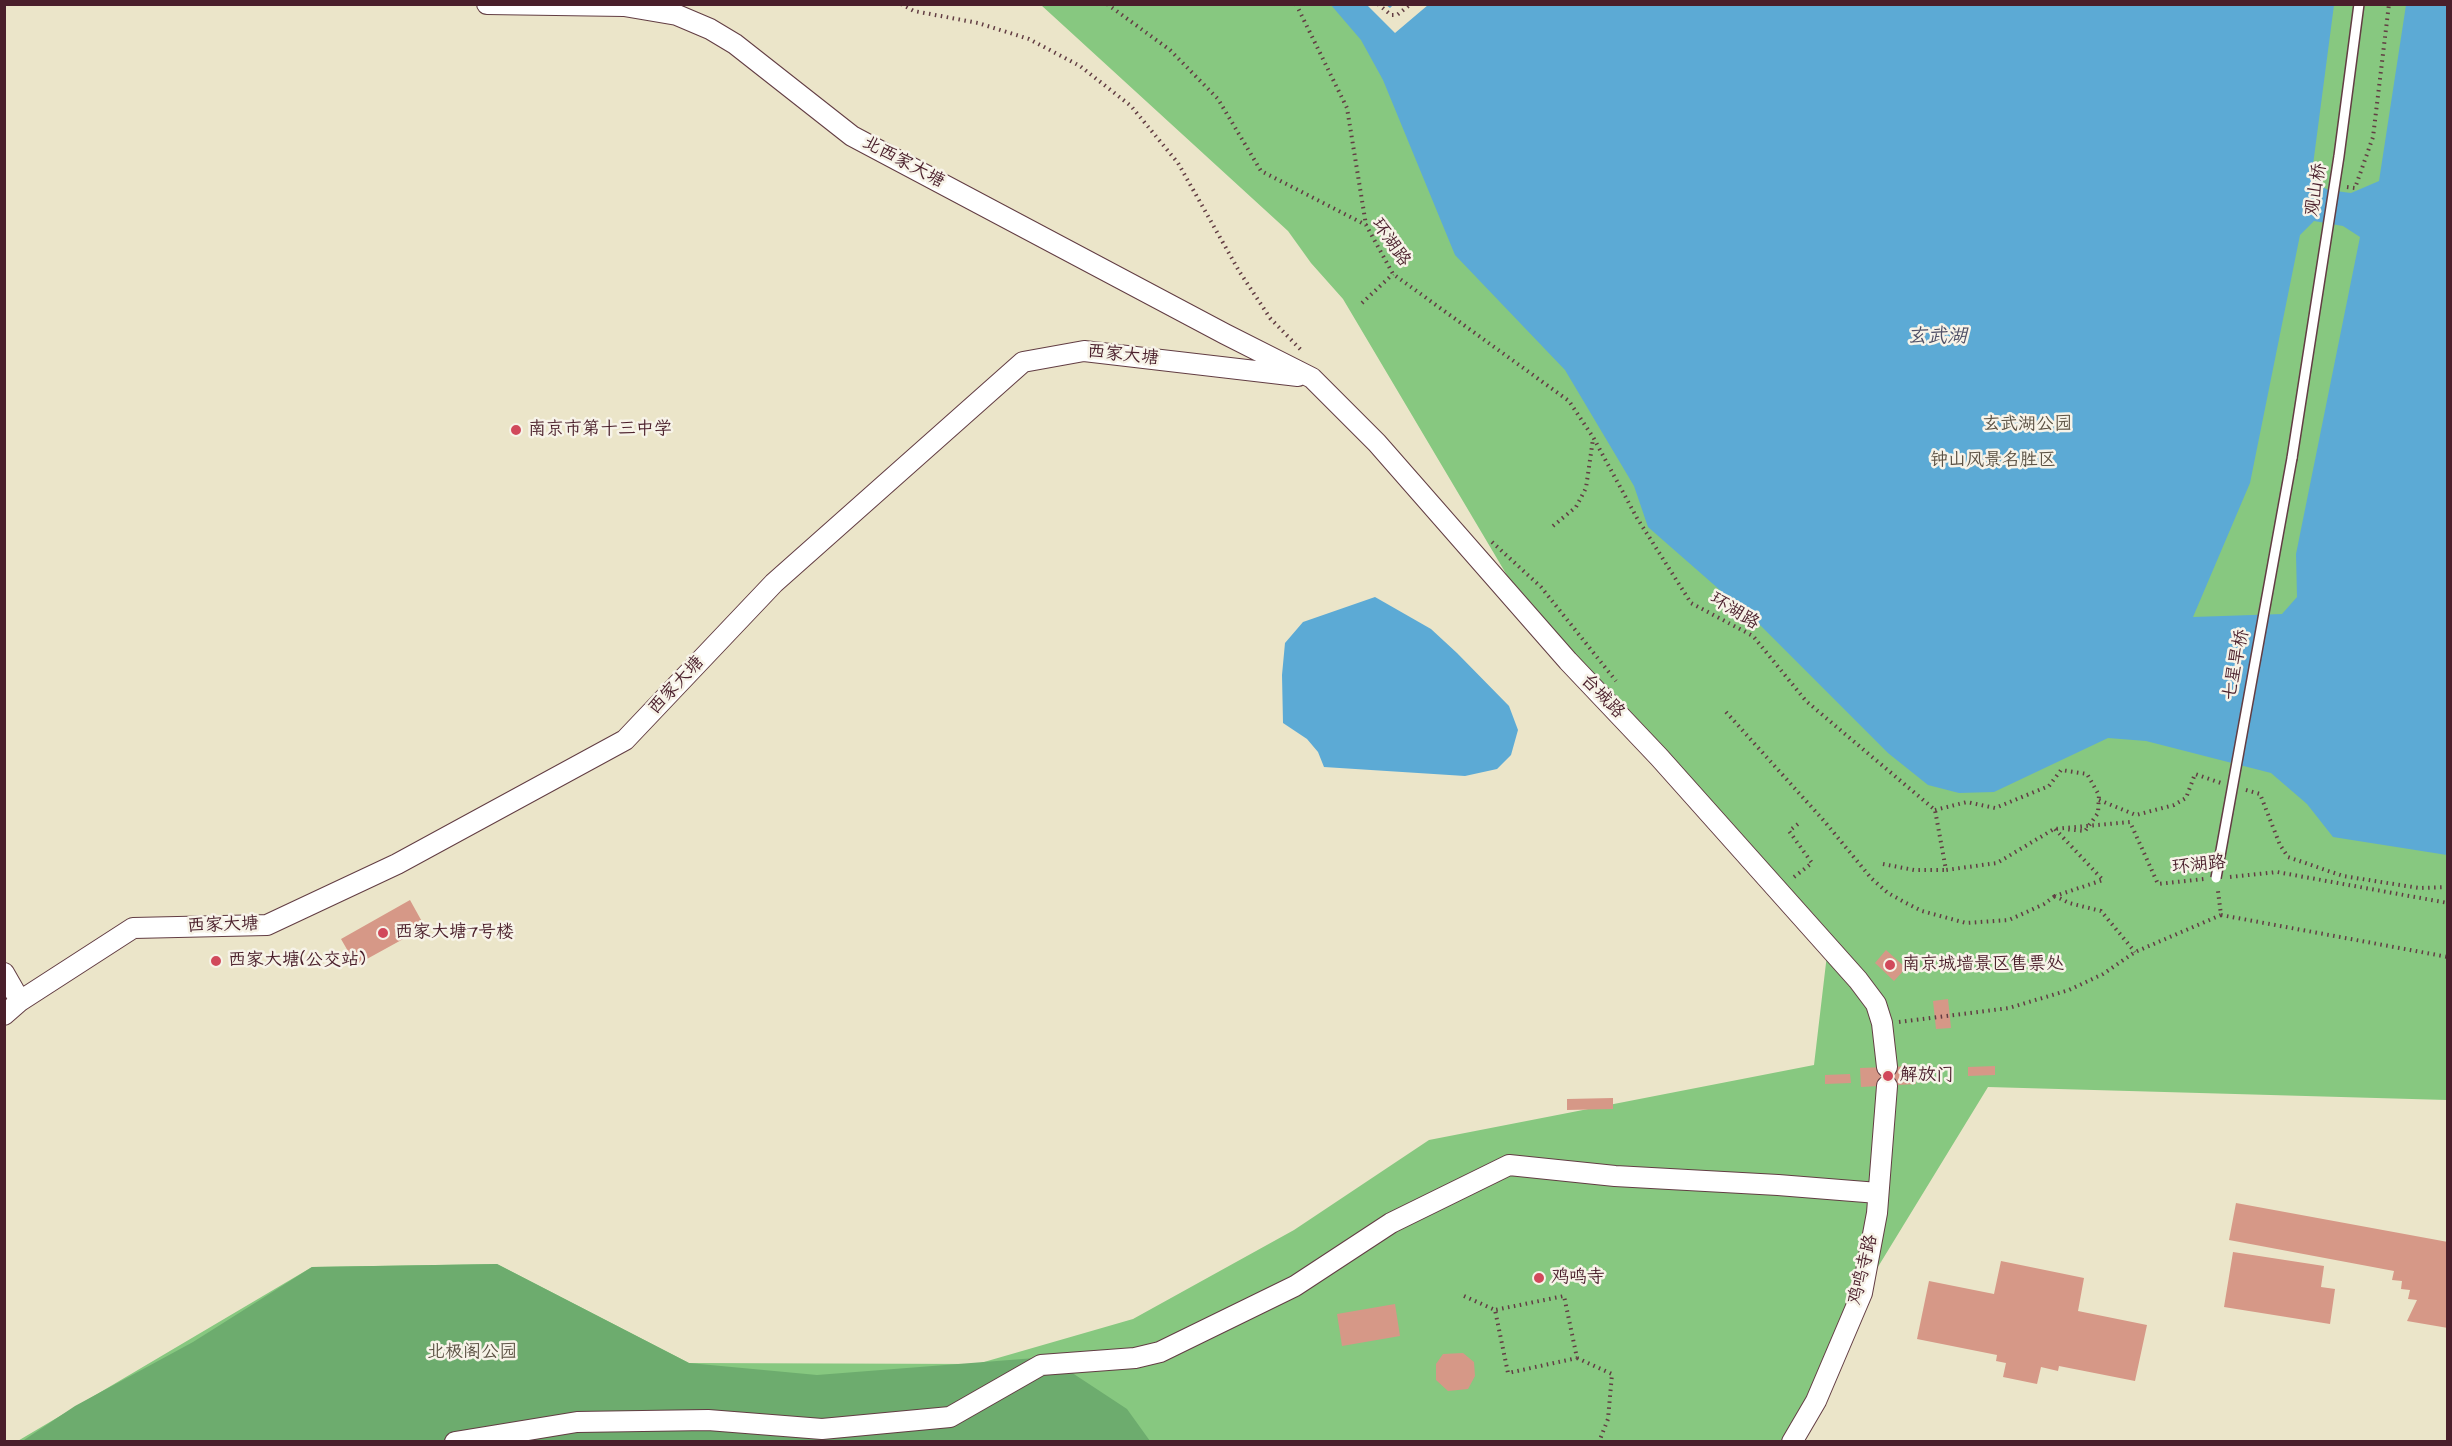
<!DOCTYPE html>
<html>
<head>
<meta charset="utf-8">
<style>
	body { margin:0 }
	#map { position:relative; width:2452px; height:1446px; overflow:hidden; background:#ebe5c9; font-family:"Architects Daughter",sans-serif }
	canvas { display:block }
	.frame { position:absolute; inset:0; border:6px solid #4a1f2b; pointer-events:none }
</style>
</head>
<body>
<div id="map">
<canvas width="2452" height="1446"></canvas>
<div class="frame"></div>
</div>
<script>
const ctx = document.querySelector('canvas').getContext('2d');
ctx.lineJoin = 'round';
function fillPath(path, color) {
  ctx.fillStyle = color;
  ctx.fill(path, 'evenodd');
}
function shape(rows) {
  const path = new Path2D();
  for (const r of rows) {
    path.moveTo(r[0], r[1]);
    for (let i = 2; i < r.length; i += 2) path.lineTo(r[i], r[i + 1]);
  }
  return path;
}
function stroke(path, color, width, dash) {
  ctx.strokeStyle = color;
  ctx.lineWidth = width;
  ctx.lineCap = dash ? 'butt' : 'round';
  ctx.setLineDash(dash || []);
  ctx.stroke(path);
}
function write(font, color, halo, rows, align = 'center') {
  ctx.font = font + ' "Architects Daughter","LXGW WenKai TC",sans-serif';
  ctx.lineWidth = 5;
  ctx.setLineDash([]);
  ctx.textBaseline = 'middle';
  ctx.strokeStyle = halo;
  ctx.fillStyle = color;
  for (const [text, x, y, turn = 0] of rows) {
    ctx.save();
    ctx.translate(x, y);
    ctx.rotate((+turn || 0) * Math.PI / 180);
    ctx.textAlign = isNaN(turn) ? turn : align;
    if (halo) ctx.strokeText(text, 0, 0);
    ctx.fillText(text, 0, 0);
    ctx.restore();
  }
}
const green = shape([
	[1041,5,2447,5,2447,1100,1988,1087,1862,1293,1801,1441,16,1442,312,1267,497,1264,689,1363,977,1364,1133,1319,1294,1230,1429,1140,1814,1065,1828,946,1562,668,1343,299,1311,263,1288,231]
]);
const forest = shape([
	[497,1264,689,1363,817,1375,1048,1357,1127,1409,1150,1441,21,1442,75,1406,193,1342,312,1267]
]);
const water = shape([
	[1331,5,2334,5,2311,180,2328,190,2351,193,2379,181,2406,5,2447,5,2447,855,2333,837,2307,804,2271,773,2146,741,2108,738,1994,792,1959,793,1928,785,1888,753,1761,626,1648,527,1634,486,1565,370,1455,255,1383,80,1361,40],
	[2314,221,2343,226,2360,237,2296,554,2297,597,2282,614,2193,617,2250,483,2300,235],
	[1375,597,1431,629,1457,653,1509,706,1518,730,1511,755,1497,769,1465,776,1324,767,1318,752,1307,739,1283,723,1282,675,1285,643,1303,622]
]);
const pier = shape([
	[1367,5,1386,5,1390,8,1393,5,1428,5,1395,33]
]);
const building = shape([
	[410,900,425,927,356,965,341,939],
	[1886,950,1906,968,1894,981,1875,963],
	[1948,999,1951,1028,1936,1029,1933,1001],
	[1915,1066,1916,1084,1861,1087,1860,1068],
	[1995,1066,1995,1075,1968,1076,1968,1067],
	[1850,1074,1851,1083,1825,1084,1825,1075],
	[1613,1098,1613,1109,1567,1110,1567,1099],
	[2236,1203,2448,1242,2448,1328,2407,1321,2417,1300,2408,1299,2410,1290,2401,1289,2402,1281,2392,1280,2394,1271,2229,1240],
	[2233,1252,2324,1266,2321,1287,2335,1289,2330,1324,2224,1307],
	[2001,1261,2084,1278,2078,1311,2147,1325,2135,1381,2059,1366,2058,1371,2041,1367,2037,1384,2003,1377,2006,1363,1996,1361,1997,1355,1917,1339,1929,1281,1994,1294],
	[1395,1304,1400,1336,1342,1346,1337,1314],
	[1463,1353,1474,1362,1475,1376,1468,1389,1448,1391,1436,1380,1436,1364,1443,1354]
]);
const path = shape([
	[901,4,914,11,978,23,1029,39,1080,66,1131,106,1178,163,1239,271,1270,318,1301,350],
	[1107,4,1170,50,1218,99,1261,171,1366,225,1393,274,1569,401,1593,437,1637,518,1691,603,1753,636,1806,701,1935,810,1946,870,1997,863,2054,829,2130,822,2158,884,2204,879],
	[1296,4,1347,108,1366,225],
	[1378,4,1391,15,1397,15,1411,4],
	[2347,187,2355,188,2373,137,2389,4],
	[1362,303,1393,274],
	[1553,526,1576,507,1586,488,1593,439],
	[1492,542,1541,587,1616,681],
	[1726,712,1825,822,1871,878,1888,893,1906,903,1922,911,1966,923,2009,920,2044,904,2055,896],
	[2246,790,2260,794,2280,845,2288,857,2343,876,2419,888,2448,887],
	[2099,800,2136,815,2174,805,2186,798,2195,774,2221,783],
	[1935,810,1967,802,1995,808,2049,786,2061,770,2087,774,2099,795,2098,813,2085,831,2064,829],
	[2055,829,2103,880,2055,896,2069,903,2101,911,2135,952],
	[1883,864,1914,870,1946,870],
	[1794,877,1812,863,1789,831,1798,824],
	[2230,877,2277,872,2448,903],
	[2221,915,2448,957],
	[1899,1022,2009,1008,2069,990,2103,974,2135,952,2221,915,2218,891],
	[1464,1296,1495,1310,1508,1373,1577,1358,1564,1296,1495,1310],
	[1577,1358,1612,1374,1608,1419,1599,1442]
]);
const service = shape([
	[2292,458,2339,156,2359,4]
]);
const minor = shape([
	[487,4,624,6,677,15,710,29,735,44,852,136,1225,334,1312,378,1377,443,1568,661,1659,757,1858,980,1876,1004,1882,1023,1887,1067],
	[4,973,20,1001],
	[4,1015,20,1001,133,928,267,925,397,864,625,740,774,583,1023,362,1084,351,1298,376],
	[455,1442,577,1422,708,1420,822,1429,950,1417,1041,1365,1135,1358,1160,1352,1295,1286,1391,1223,1509,1165,1615,1176,1778,1185,1878,1193],
	[1792,1442,1816,1401,1862,1293,1877,1213,1887,1086]
]);
const serviceBridge = shape([
	[2216,878,2292,458]
]);
const markers = [
	[516,430,6,"#d1495b"],
	[383,933,6,"#d1495b"],
	[216,961,6,"#d1495b"],
	[1890,965,6,"#d1495b"],
	[1888,1076,6,"#d1495b"],
	[1539,1278,6,"#d1495b"]
];
const streetNames = [
	["北西家大塘",903,163,28],
	["观山桥",2317,190,-81],
	["环湖路",1390,243,55],
	["西家大塘",1123,356,6],
	["环湖路",1734,612,31],
	["七星旱桥",2237,665,-79],
	["西家大塘",677,686,-47],
	["台城路",1602,697,46],
	["环湖路",2199,866,-6],
	["西家大塘",223,926,-2],
	["鸡鸣寺路",1864,1270,-76]
];
const parkNames = [
	["玄武湖公园",2027,425],
	["钟山风景名胜区",1993,461],
	["北极阁公园",472,1353]
];
const poiNames = [
	["南京市第十三中学",528,430],
	["西家大塘7号楼",395,933],
	["西家大塘(公交站)",228,961],
	["南京城墙景区售票处",1902,965],
	["解放门",1900,1076],
	["鸡鸣寺",1551,1278]
];
const waterNames = [
	["玄武湖",1937,338]
];
fillPath(green, '#87c880');
fillPath(forest, '#6dac6e');
fillPath(water, '#5caad5');
fillPath(pier, '#ebe5c9');
fillPath(building, '#d69887');
stroke(service, '#623d43', 12);
stroke(minor, '#623d43', 22);
stroke(path, '#623d43', 4, [1.5, 4.5]);
stroke(service, '#fff', 9);
stroke(minor, '#fff', 20);
stroke(serviceBridge, '#623d43', 12, []);
stroke(serviceBridge, '#fff', 9);
for (const [x, y, r, color] of markers) {
  const dot = new Path2D();
  dot.arc(x, y, r, 0, 2 * Math.PI);
  ctx.fillStyle = color;
  ctx.fill(dot);
  stroke(dot, '#f7f3e8', 2);
}
write('18px', '#4a1f2b', '#f7f3e8', streetNames);
write('18px', '#5c5244', '#f7f3e8', parkNames);
write('18px', '#4a1f2b', '#f7f3e8', poiNames, 'left');
write('italic 20px', '#505066', '#f7f3e8', waterNames);
</script>
</body>
</html>
